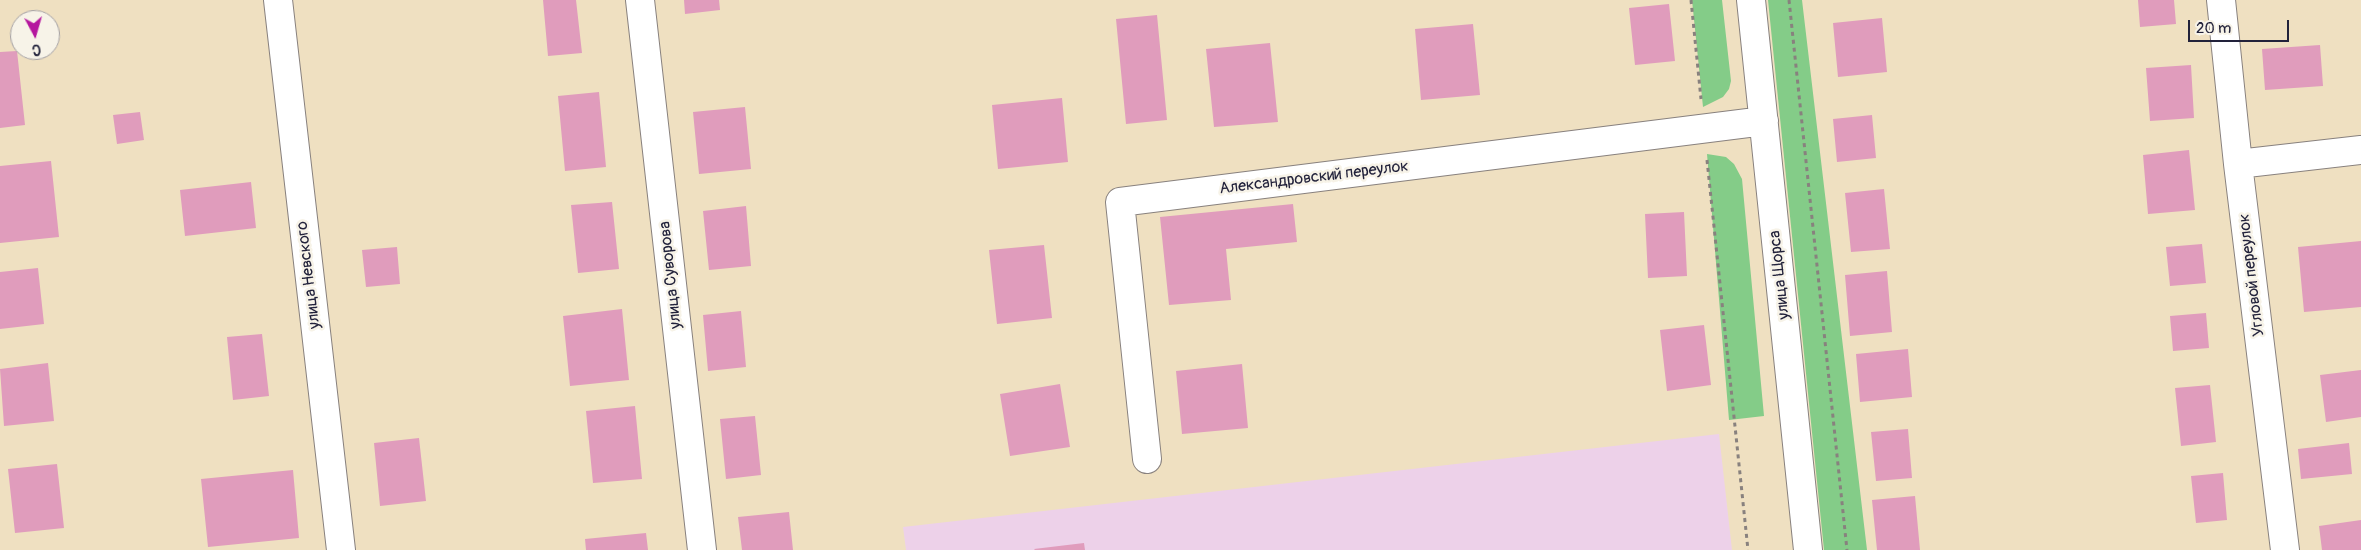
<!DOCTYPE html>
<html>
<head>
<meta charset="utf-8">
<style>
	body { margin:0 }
	#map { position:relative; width:2361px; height:550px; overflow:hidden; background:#efe0c1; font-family:Pangolin,sans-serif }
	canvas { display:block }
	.north { position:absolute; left:10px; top:10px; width:50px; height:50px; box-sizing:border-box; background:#f7f3e8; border:1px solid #a29fa3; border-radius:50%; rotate:174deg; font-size:14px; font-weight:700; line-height:20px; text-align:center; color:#22223b }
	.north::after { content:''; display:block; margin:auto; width:18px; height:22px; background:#b5179e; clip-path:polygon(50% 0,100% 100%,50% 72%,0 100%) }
	.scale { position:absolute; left:2188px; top:20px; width:101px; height:22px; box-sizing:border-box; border:2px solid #22223b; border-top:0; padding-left:6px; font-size:15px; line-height:18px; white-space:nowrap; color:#22223b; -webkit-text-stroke:4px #f7f3e8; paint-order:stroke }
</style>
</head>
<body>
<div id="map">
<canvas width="2361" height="550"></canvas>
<div class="north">С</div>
<div class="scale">20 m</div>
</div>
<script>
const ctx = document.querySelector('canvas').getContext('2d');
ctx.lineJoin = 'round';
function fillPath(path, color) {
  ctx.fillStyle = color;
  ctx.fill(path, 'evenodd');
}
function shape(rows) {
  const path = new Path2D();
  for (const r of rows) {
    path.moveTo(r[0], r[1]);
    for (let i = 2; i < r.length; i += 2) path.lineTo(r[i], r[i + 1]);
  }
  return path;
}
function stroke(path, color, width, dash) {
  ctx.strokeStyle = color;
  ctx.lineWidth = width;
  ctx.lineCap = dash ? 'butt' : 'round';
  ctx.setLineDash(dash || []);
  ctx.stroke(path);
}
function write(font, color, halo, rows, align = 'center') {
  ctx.font = font + ' Pangolin,sans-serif';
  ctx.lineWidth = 5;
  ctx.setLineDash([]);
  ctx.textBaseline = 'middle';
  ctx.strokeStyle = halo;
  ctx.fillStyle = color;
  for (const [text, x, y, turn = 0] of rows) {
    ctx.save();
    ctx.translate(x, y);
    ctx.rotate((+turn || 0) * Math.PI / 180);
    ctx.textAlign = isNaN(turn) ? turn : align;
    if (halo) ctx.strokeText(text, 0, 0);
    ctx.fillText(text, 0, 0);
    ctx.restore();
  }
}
const built = shape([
	[1719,434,1732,550,906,550,903,527]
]);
const green = shape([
	[1692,0,1722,0,1731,81,1729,89,1723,97,1703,107],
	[1768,0,1802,0,1867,550,1824,550],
	[1707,154,1726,157,1734,164,1742,179,1764,416,1729,420]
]);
const building = shape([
	[543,0,576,0,582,53,548,56],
	[684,0,719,0,720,10,685,14],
	[2138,0,2174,0,2176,24,2140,27],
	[1669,4,1675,61,1635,65,1629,8],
	[1157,15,1167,120,1126,124,1116,19],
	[1882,18,1887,72,1838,77,1833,23],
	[1473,24,1480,95,1421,100,1415,29],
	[1270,43,1278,122,1214,127,1206,49],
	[2320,45,2323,86,2265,90,2262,49],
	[17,51,25,125,0,128,0,52],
	[2191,65,2194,118,2150,121,2146,68],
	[599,92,606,167,565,171,558,96],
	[1062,98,1068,162,998,169,992,105],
	[745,107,751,169,699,174,693,112],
	[140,112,144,140,117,144,113,115],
	[1872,115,1876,158,1837,162,1833,119],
	[2189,150,2195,210,2148,214,2143,155],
	[51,161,59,237,0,243,0,166],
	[251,182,256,228,185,236,180,190],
	[1884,189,1890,249,1851,252,1845,193],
	[612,202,619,269,578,273,571,205],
	[1293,204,1297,242,1226,249,1231,300,1169,305,1160,217],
	[746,206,751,266,709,270,703,211],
	[1684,212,1687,276,1648,278,1645,214],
	[2361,241,2361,307,2304,312,2298,247],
	[2202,244,2206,283,2170,286,2166,247],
	[1044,245,1052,318,997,324,989,250],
	[397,247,400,284,366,287,362,250],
	[38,268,44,324,0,329,0,272],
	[1887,271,1892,332,1850,336,1845,275],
	[622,309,629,380,570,386,563,316],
	[741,311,746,367,708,371,703,315],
	[2206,313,2209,348,2173,351,2170,316],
	[1704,325,1711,385,1667,391,1660,330],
	[262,334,269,396,233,400,227,337],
	[1908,349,1912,397,1860,402,1856,354],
	[48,363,54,421,4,426,0,369],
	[1242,364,1248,428,1182,434,1176,371],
	[2361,370,2361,417,2326,422,2320,375],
	[1060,384,1070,447,1010,456,1000,394],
	[2210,385,2216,442,2181,446,2175,388],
	[635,406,642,479,593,483,586,411],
	[755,416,761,475,726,479,720,419],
	[1908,429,1912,478,1876,481,1871,432],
	[419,438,426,501,380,506,374,443],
	[2349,443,2352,474,2301,479,2298,449],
	[57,464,64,528,15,533,8,469],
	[293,470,299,538,208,547,201,479],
	[2223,473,2227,520,2196,523,2191,476],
	[1915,496,1920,550,1877,550,1872,500],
	[789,512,793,550,742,550,738,517],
	[2361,520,2361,550,2322,550,2319,526],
	[646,533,648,550,586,550,585,539],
	[1084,543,1085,550,1035,550,1034,549]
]);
const path = shape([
	[1691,0,1701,99],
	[1789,0,1847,550],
	[1707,160,1748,550]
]);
const minor = shape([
	[278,0,341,550],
	[640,0,702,550],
	[1751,0,1808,550],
	[2221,0,2238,164,2285,550],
	[2238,164,2361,150],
	[1147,459,1120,202,1764,121]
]);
const streetNames = [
	["Александровский переулок",1314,178,-7],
	["улица Невского",309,275,-97],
	["улица Суворова",671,275,-96],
	["улица Щорса",1780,275,-96],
	["Угловой переулок",2252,275,-97]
];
fillPath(built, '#edd1e9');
fillPath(green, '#84cc88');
fillPath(building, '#e09cbc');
stroke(minor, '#88817e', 30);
stroke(path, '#88817e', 3, [4, 4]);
stroke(minor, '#fff', 28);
write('16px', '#22223b', '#f7f3e8', streetNames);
</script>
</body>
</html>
